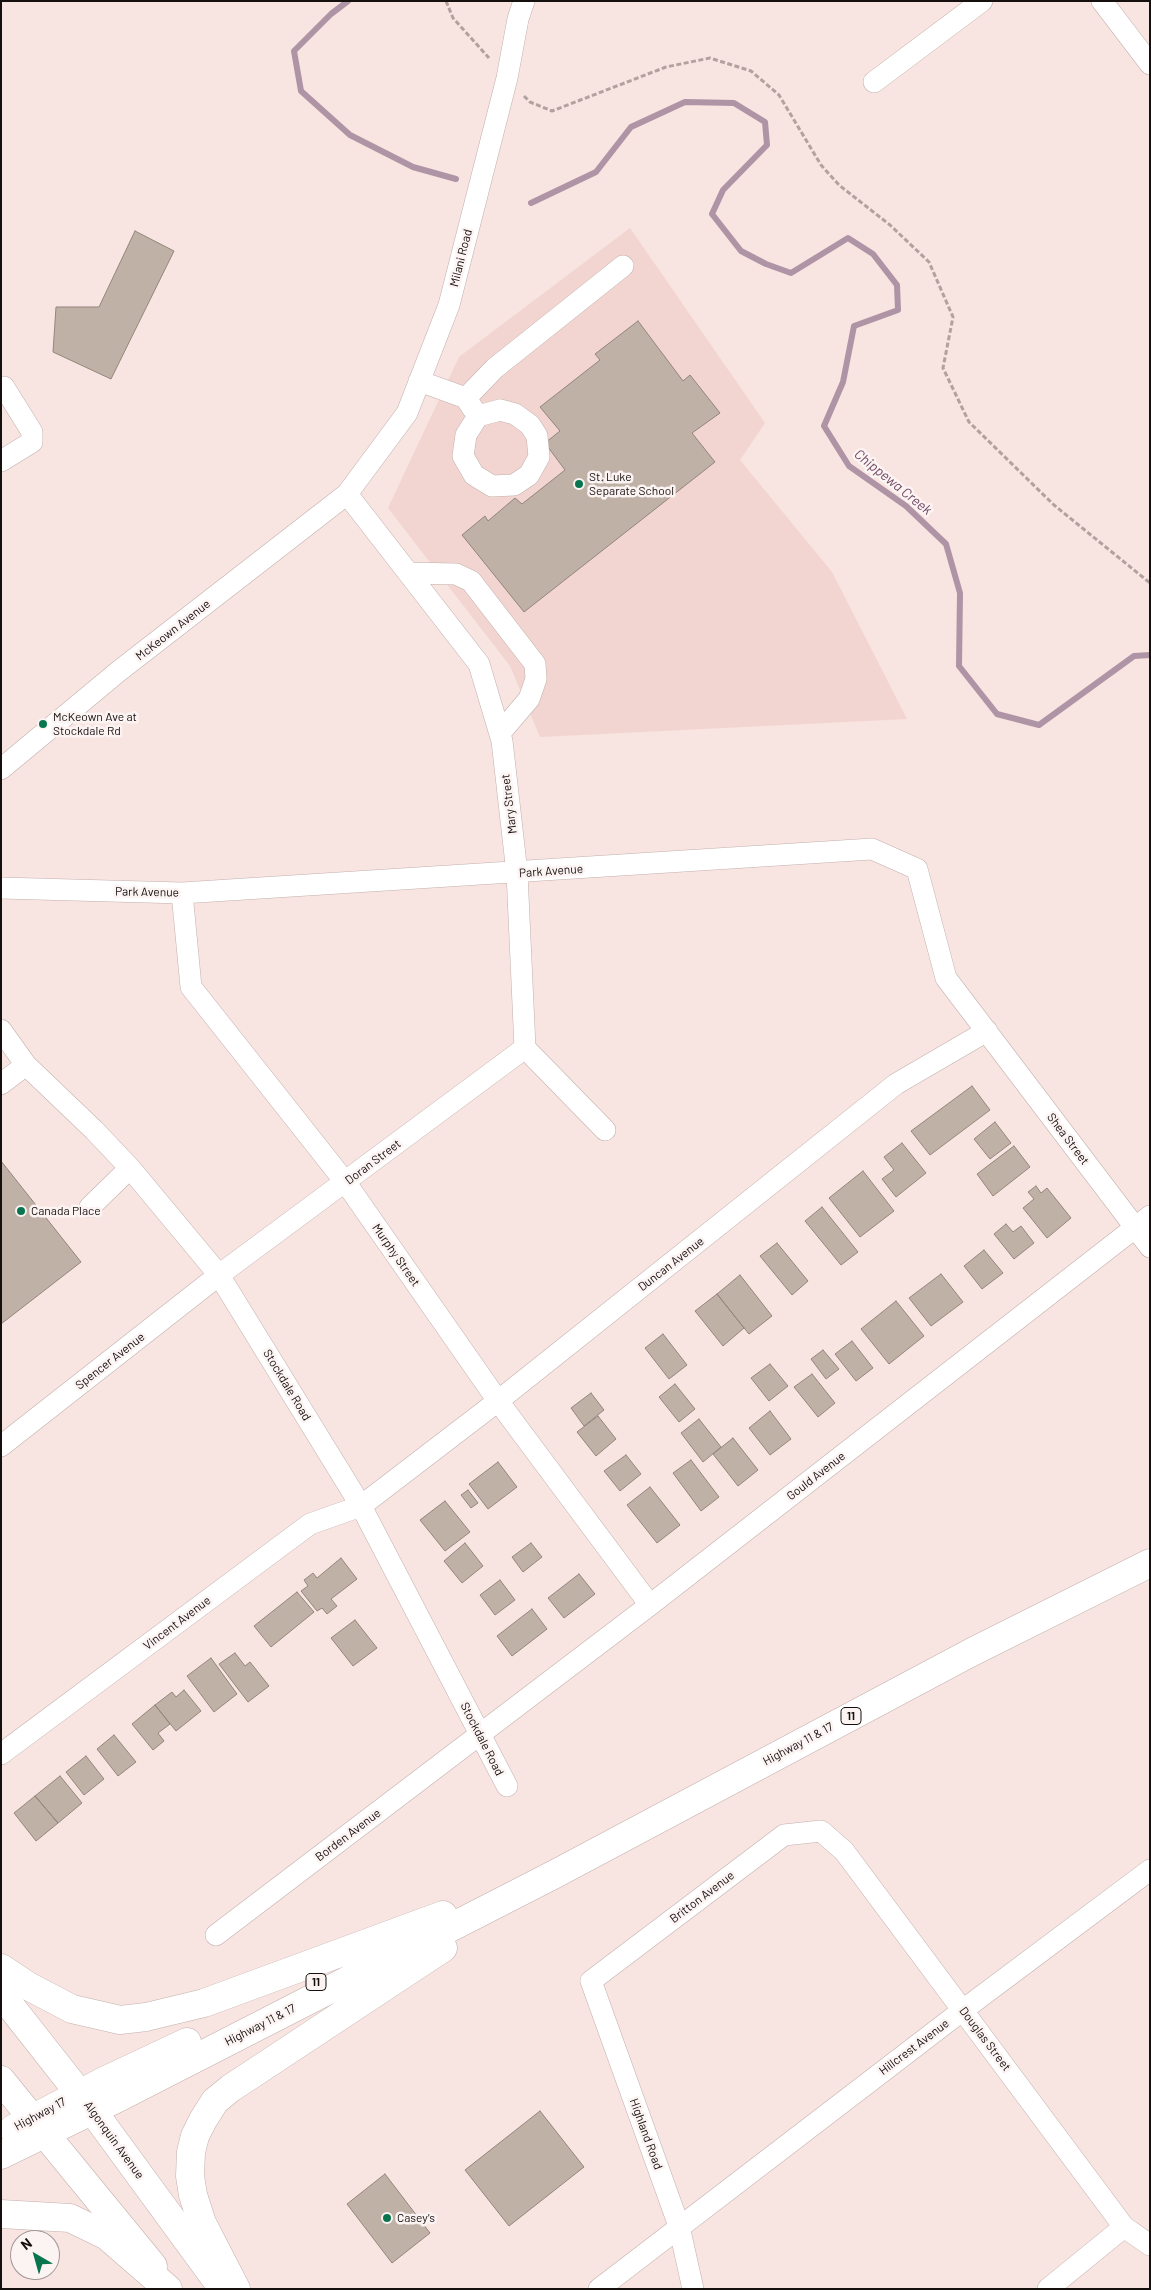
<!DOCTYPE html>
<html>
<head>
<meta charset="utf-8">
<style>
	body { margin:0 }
	#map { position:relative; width:1151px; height:2290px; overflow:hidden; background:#f8e4e0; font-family:Barlow,sans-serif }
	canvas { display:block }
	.frame { position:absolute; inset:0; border:2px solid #150f0e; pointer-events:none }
	.north { position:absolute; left:10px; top:2230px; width:50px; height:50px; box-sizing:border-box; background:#fcf4f3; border:1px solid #a09897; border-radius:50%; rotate:322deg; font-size:14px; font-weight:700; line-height:20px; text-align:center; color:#150f0e }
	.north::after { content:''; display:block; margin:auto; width:18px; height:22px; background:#08754e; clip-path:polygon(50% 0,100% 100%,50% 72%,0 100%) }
</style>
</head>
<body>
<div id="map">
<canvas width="1151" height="2290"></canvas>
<div class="frame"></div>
<div class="north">N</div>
</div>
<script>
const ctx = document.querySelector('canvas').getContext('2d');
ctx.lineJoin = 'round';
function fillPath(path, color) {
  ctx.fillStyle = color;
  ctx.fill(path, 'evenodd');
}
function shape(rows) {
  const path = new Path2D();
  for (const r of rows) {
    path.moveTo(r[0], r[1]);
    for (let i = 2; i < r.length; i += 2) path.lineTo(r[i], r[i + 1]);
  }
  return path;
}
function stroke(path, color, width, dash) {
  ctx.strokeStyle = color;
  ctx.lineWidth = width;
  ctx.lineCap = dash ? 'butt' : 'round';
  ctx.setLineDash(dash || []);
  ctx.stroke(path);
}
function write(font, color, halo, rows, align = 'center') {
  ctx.font = font + ' Barlow,sans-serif';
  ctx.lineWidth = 5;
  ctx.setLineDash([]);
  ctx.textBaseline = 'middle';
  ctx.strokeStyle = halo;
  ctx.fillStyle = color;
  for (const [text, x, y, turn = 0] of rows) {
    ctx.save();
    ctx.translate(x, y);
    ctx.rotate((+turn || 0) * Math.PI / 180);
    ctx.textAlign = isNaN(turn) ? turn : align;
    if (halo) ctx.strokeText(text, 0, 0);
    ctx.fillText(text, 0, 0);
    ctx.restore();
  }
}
const built = shape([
	[630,228,765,423,740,460,832,572,907,719,540,737,510,666,388,508,459,357]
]);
const stream = shape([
	[348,1,331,14,294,51,301,91,350,135,413,167,456,179],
	[531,203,596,172,631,127,685,102,734,103,765,122,767,145,723,190,712,214,741,251,766,264,791,273,848,238,873,254,897,285,898,310,854,326,843,382,824,426,849,466,906,506,946,544,960,593,959,666,997,714,1039,725,1134,656,1150,655]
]);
const building = shape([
	[135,231,174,251,111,379,53,352,56,307,99,307,135,231],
	[638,321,683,381,690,375,720,413,692,433,715,462,524,612,462,535,485,516,488,521,515,498,522,504,565,470,545,443,560,431,540,407,600,360,595,354,638,321],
	[972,1086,990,1110,930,1155,911,1131,972,1086],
	[995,1122,1011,1143,990,1159,974,1139,995,1122],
	[902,1143,926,1173,896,1197,882,1179,894,1170,884,1157,902,1143],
	[1014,1146,1030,1167,993,1196,977,1174,1014,1146],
	[1,1161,81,1262,1,1324,1,1161],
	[863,1171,894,1211,860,1237,829,1198,863,1171],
	[1036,1186,1041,1193,1047,1188,1071,1218,1047,1238,1023,1208,1034,1199,1028,1192,1036,1186],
	[822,1207,858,1252,841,1265,805,1221,822,1207],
	[1006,1224,1013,1232,1021,1226,1034,1243,1014,1259,994,1234,1006,1224],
	[777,1243,808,1281,792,1295,760,1256,777,1243],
	[984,1250,1003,1273,982,1289,964,1266,984,1250],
	[941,1274,963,1302,931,1326,909,1298,941,1274],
	[740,1275,772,1316,749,1334,717,1294,740,1275],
	[717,1294,744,1328,723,1346,695,1311,717,1294],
	[896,1301,924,1336,889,1364,861,1329,896,1301],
	[663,1334,687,1365,669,1379,645,1348,663,1334],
	[852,1341,873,1368,856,1381,835,1354,852,1341],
	[823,1350,839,1369,826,1379,811,1359,823,1350],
	[770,1364,788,1386,769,1401,751,1378,770,1364],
	[812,1374,835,1403,818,1417,794,1387,812,1374],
	[675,1384,695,1409,679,1422,659,1397,675,1384],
	[591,1393,604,1410,584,1426,571,1408,591,1393],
	[770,1411,791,1439,770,1455,749,1428,770,1411],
	[598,1416,616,1439,596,1456,577,1432,598,1416],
	[699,1419,721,1447,703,1462,681,1433,699,1419],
	[733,1438,758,1470,738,1486,713,1454,733,1438],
	[626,1455,641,1474,620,1491,604,1471,626,1455],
	[691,1460,719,1497,701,1511,673,1473,691,1460],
	[498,1462,517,1487,488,1509,469,1484,498,1462],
	[650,1487,680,1525,657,1543,627,1505,650,1487],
	[468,1490,478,1503,471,1508,461,1495,468,1490],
	[445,1501,470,1532,445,1551,420,1520,445,1501],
	[465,1543,483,1566,462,1583,444,1561,465,1543],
	[531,1543,542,1557,523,1572,512,1557,531,1543],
	[341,1558,357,1579,331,1599,337,1606,327,1614,322,1608,317,1611,301,1591,308,1586,304,1580,313,1573,317,1578,341,1558],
	[579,1574,595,1594,564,1618,548,1598,579,1574],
	[500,1580,515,1600,495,1615,480,1595,500,1580],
	[297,1592,314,1612,271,1647,254,1626,297,1592],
	[532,1609,547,1629,512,1656,497,1636,532,1609],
	[355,1620,377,1648,353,1666,331,1638,355,1620],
	[235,1653,245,1666,250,1662,269,1686,248,1702,219,1664,235,1653],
	[211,1658,237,1694,214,1712,187,1676,211,1658],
	[184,1690,201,1711,176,1731,155,1705,172,1692,176,1697,184,1690],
	[155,1705,170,1724,158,1733,164,1741,153,1750,132,1724,155,1705],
	[114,1735,136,1762,118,1776,97,1749,114,1735],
	[86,1756,104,1779,84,1795,66,1772,86,1756],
	[60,1776,82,1803,58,1823,35,1796,60,1776],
	[35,1796,58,1823,36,1841,14,1813,35,1796],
	[540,2111,584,2167,509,2226,465,2170,540,2111],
	[385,2174,430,2233,392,2263,347,2204,385,2174]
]);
const path = shape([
	[446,1,453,18,489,58],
	[524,96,530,102,552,111,666,67,710,58,751,71,779,95,821,165,839,185,890,225,929,262,953,317,943,368,969,422,1054,505,1150,583]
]);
const minor = shape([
	[1102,1,1150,64],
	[874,82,982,1],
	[419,381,466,398,473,409],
	[466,398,495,368,623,266],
	[500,410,515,414,530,425,537,436,539,457,529,475,514,485,492,486,474,475,463,456,466,435,478,416,500,410],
	[1,461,32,442,32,432,4,387],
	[347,494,479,664,502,741,517,873,525,1048,605,1130],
	[409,573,456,574,471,581,535,664,536,679,529,699,500,733],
	[1,769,119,671,347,494,407,413,449,305,507,78,518,19,524,1],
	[1,888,182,893,872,849,917,869,946,978,1150,1247],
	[182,893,191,987,346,1183,498,1401,650,1605],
	[1,1030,26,1065,94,1130,130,1168,219,1275,361,1506,507,1786],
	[1,1084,26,1065],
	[90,1207,130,1168],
	[1,1446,219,1275,525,1048],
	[1,1754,310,1524,361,1506,498,1401,896,1084,987,1031],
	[216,1935,650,1605,1150,1216],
	[599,2289,963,2010,1150,1870],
	[693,2289,679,2226,591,1981,784,1835,821,1831,844,1851,1124,2227,1150,2245],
	[1048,2289,1124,2227]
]);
const major = shape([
	[92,2110,223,2289],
	[45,2134,153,2266]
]);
const highway = shape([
	[1,1968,28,1986,72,2009,120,2020,146,2017,204,2003,443,1915],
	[1,1994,90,2107],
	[1,2080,44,2133],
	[13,2129,104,2081,187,2042],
	[1,2155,120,2097,555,1874,972,1652,1150,1563],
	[1,2214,70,2218,107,2236,168,2289],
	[236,2289,202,2223,193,2195,190,2176,191,2152,195,2136,203,2120,215,2101,231,2088,443,1948]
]);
const markers = [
	[579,484,5,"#08754e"],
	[43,724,5,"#08754e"],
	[21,1211,5,"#08754e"],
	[387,2218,5,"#08754e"]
];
const shields = [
	[851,1716,20],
	[316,1982,20]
];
const shieldNames = [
	["11",851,1716],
	["11",316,1982]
];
const streetNames = [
	["Milani Road",461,258,-76],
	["McKeown Avenue",173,630,-38],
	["Mary Street",509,804,-97],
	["Park Avenue",551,871,-4],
	["Park Avenue",147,892,1],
	["Shea Street",1068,1139,53],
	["Doran Street",373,1162,-37],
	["Murphy Street",396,1255,55],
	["Duncan Avenue",671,1264,-38],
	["Spencer Avenue",110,1361,-38],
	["Stockdale Road",287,1385,59],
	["Gould Avenue",816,1476,-38],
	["Vincent Avenue",177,1623,-37],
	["Stockdale Road",482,1739,63],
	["Highway 11 & 17",798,1744,-28],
	["Borden Avenue",348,1835,-37],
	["Britton Avenue",702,1897,-37],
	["Highway 11 & 17",260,2025,-27],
	["Douglas Street",985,2039,53],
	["Hillcrest Avenue",914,2047,-37],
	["Highway 17",40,2114,-28],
	["Highland Road",646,2134,70],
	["Algonquin Avenue",114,2140,54]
];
const poiNames = [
	["St. Luke",589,477],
	["Separate School",589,491],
	["McKeown Ave at",53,717],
	["Stockdale Rd",53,731],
	["Canada Place",31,1211],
	["Casey's",397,2218]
];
const waterNames = [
	["Chippewa Creek",893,482,39]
];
fillPath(built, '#f2d5d0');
stroke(stream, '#af94a6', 6);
fillPath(building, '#c0b1a7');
stroke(building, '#93857c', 1);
stroke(minor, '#c2b0ac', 22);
stroke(major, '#c2b0ac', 29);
stroke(highway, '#c2b0ac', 29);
stroke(path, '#b2a29f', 3, [5, 2.5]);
stroke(minor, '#fff', 21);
stroke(major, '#fff', 28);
stroke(highway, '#fff', 28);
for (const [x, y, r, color] of markers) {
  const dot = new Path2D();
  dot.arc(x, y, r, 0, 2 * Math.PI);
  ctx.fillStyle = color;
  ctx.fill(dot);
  stroke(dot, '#fcf4f3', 2);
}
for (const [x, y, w] of shields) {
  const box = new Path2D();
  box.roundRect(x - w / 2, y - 8.5, w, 17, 4);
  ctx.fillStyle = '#fcf4f3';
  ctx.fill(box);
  stroke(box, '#150f0e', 1);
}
write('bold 11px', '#150f0e', null, shieldNames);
write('12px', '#150f0e', '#fcf4f3', streetNames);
write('12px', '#150f0e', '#fcf4f3', poiNames, 'left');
write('italic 14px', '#6f4562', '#fcf4f3', waterNames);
</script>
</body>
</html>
